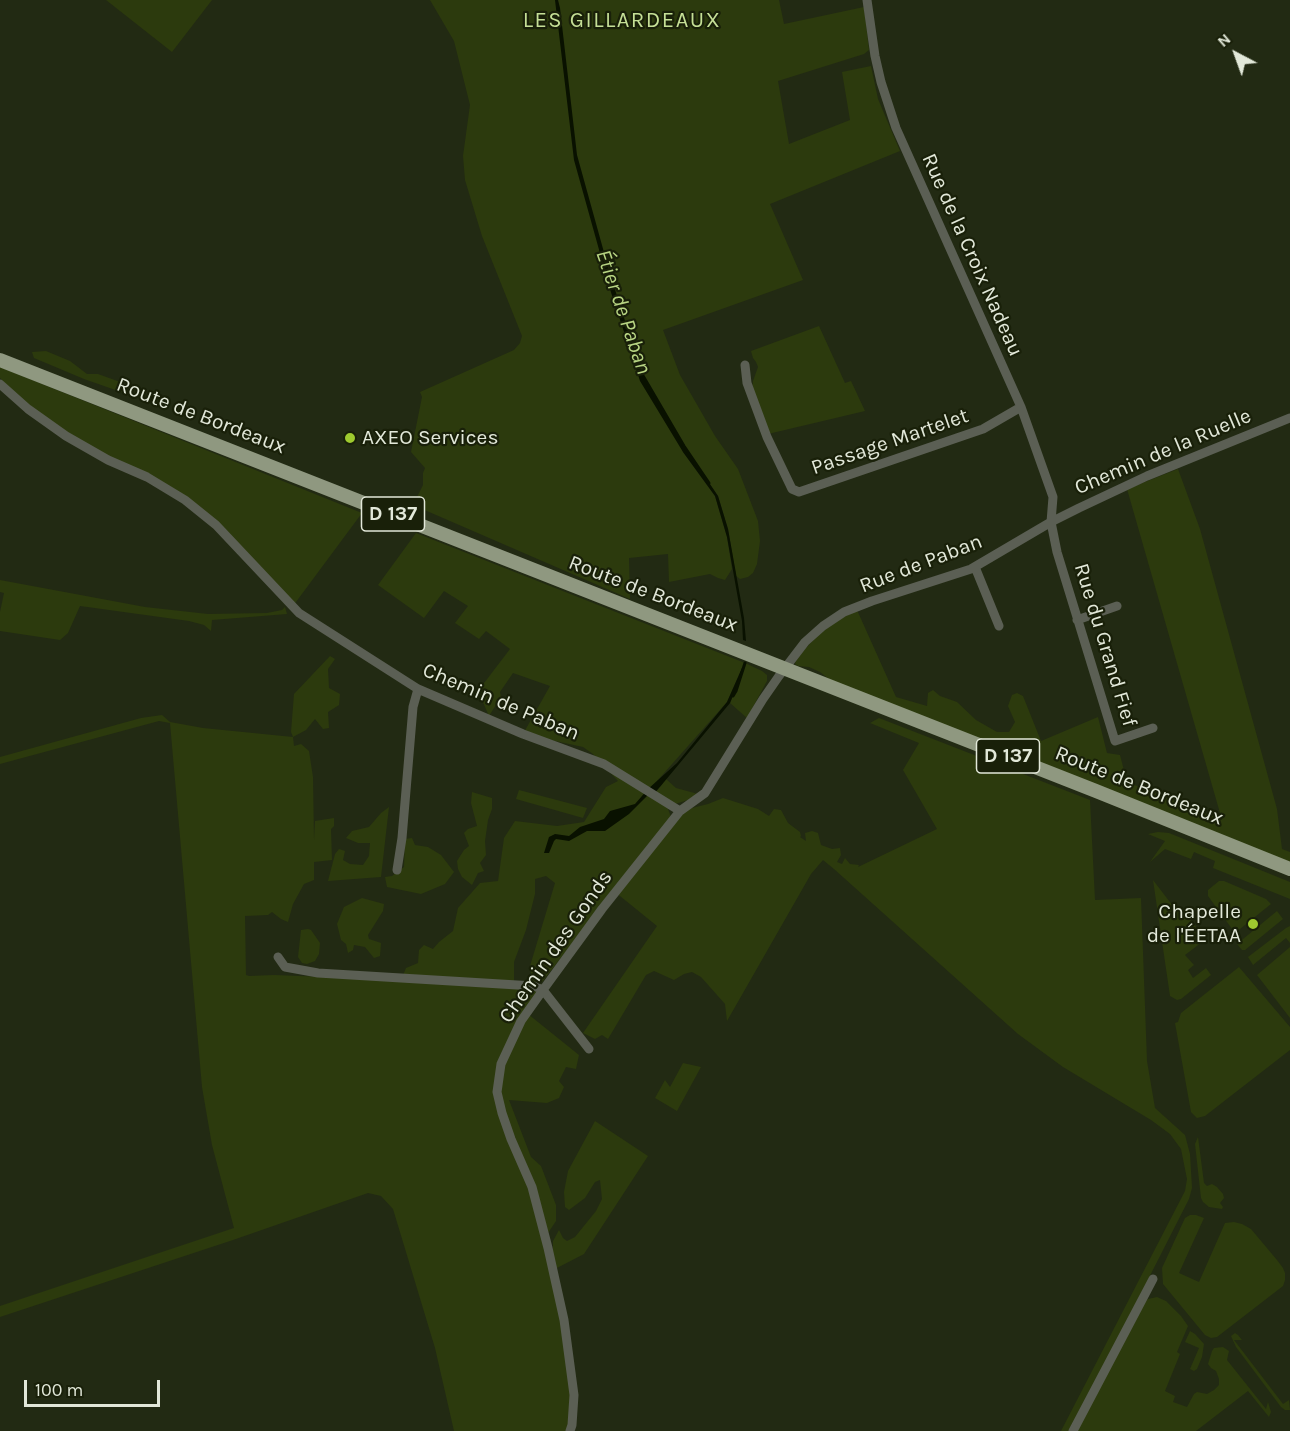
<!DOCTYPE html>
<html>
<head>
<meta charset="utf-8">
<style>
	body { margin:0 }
	#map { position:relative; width:1290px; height:1431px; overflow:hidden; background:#222a13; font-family:Karla,sans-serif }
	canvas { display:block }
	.north { position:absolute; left:1206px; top:24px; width:60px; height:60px; -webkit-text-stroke:4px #192009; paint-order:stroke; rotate:319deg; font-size:16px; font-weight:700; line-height:24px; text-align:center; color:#e2e8d9 }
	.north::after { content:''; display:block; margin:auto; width:21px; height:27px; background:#e2e8d9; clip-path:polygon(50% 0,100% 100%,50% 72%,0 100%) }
	.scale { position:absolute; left:24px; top:1380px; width:136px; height:27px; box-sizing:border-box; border:3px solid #e2e8d9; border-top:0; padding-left:8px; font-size:18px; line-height:21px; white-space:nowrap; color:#e2e8d9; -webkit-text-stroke:4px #192009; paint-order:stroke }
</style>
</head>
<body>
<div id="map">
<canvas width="1290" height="1431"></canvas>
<div class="north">N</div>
<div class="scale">100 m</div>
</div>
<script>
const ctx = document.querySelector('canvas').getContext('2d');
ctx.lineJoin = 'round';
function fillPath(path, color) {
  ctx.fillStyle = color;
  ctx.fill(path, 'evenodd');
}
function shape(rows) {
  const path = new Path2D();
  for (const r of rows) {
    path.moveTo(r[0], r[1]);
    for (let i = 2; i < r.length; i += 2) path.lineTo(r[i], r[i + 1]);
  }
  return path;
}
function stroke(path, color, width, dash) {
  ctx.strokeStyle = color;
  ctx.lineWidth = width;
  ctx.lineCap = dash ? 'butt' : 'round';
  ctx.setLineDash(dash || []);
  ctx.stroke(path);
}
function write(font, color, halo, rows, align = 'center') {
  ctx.font = font + ' Karla,sans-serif';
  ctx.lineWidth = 4.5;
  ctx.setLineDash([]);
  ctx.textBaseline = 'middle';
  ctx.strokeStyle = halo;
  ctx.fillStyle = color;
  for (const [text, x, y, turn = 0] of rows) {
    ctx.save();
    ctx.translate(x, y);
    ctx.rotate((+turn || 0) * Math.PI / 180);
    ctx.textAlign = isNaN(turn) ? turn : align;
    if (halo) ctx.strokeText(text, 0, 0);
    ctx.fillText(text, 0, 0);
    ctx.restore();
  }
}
const green = shape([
	[106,0,212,0,172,52],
	[430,0,779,0,784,24,864,7,869,50,864,54,778,81,789,144,850,120,842,72,871,66,878,99,900,151,770,204,803,280,663,330,680,375,715,436,738,469,758,521,760,541,757,564,753,573,748,577,740,579,736,576,728,529,718,496,684,447,682,449,683,452,715,496,727,537,732,569,725,580,718,578,710,574,669,582,668,554,629,558,630,599,413,505,423,485,423,473,425,468,411,452,422,397,420,392,514,350,520,343,522,336,482,236,465,180,463,156,470,105,454,41],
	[599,248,600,248,648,392,612,296],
	[819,326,845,383,851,381,865,411,768,434,752,390,753,381,758,367,756,362,753,358,751,351],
	[46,351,70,361,87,374,98,374,123,383,128,389,124,393,84,379,34,358,32,352],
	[0,367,362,513,293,606,185,500,72,437,29,408,0,378],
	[1178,469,1200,529,1277,809,1282,849,1290,852,1290,862,834,683,820,672,809,667,798,666,795,664,796,661,805,649,818,635,833,623,857,610,896,697,927,706,928,693,933,690,940,696,957,702,976,720,997,732,1009,732,1015,722,1008,706,1012,695,1017,693,1023,696,1041,741,1098,717,1107,753,1120,755,1127,782,1222,820,1127,489],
	[416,533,745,663,762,671,767,675,767,681,747,718,730,703,744,669,742,668,727,702,657,781,660,787,666,779,676,788,698,794,688,800,675,804,665,801,671,817,542,982,532,982,530,966,555,883,546,876,535,879,535,894,526,930,514,962,514,985,543,990,528,1014,579,1055,576,1069,566,1067,559,1081,564,1087,559,1098,547,1103,509,1100,531,1157,541,1166,556,1205,556,1221,548,1233,548,1248,570,1360,570,1431,454,1431,435,1348,393,1209,381,1196,368,1193,233,1240,0,1317,0,1306,234,1228,212,1145,202,1087,170,723,159,721,0,764,0,757,141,718,162,715,170,722,203,728,293,737,291,732,294,694,330,656,335,659,328,669,329,688,340,694,339,705,328,712,329,728,323,729,315,719,306,730,293,737,294,746,301,744,309,751,313,777,314,840,315,821,334,818,334,826,331,829,332,860,314,862,314,880,304,884,293,904,288,922,281,919,272,912,268,915,245,916,246,975,249,976,274,975,401,980,406,968,418,963,419,950,424,945,433,949,439,942,453,931,458,908,480,883,498,881,504,838,515,821,557,826,584,822,606,787,618,781,593,754,583,747,523,734,550,686,513,673,500,692,501,697,489,716,478,691,510,649,486,631,479,639,455,623,468,606,444,591,424,618,378,585],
	[0,580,145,607,208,614,267,613,282,610,285,607,287,614,212,620,211,631,204,625,189,621,80,606,68,633,60,640,0,631,0,612,4,593,0,592],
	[879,718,1090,800,1095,900,1141,898,1147,1061,1155,1108,1185,1135,1190,1154,1192,1188,1189,1199,1071,1431,1061,1431,1185,1191,1187,1179,1181,1149,1170,1134,1151,1120,1063,1067,1018,1034,834,869,823,860,811,874,727,1021,725,1004,701,977,692,972,684,974,674,980,654,971,646,975,608,1039,602,1035,595,1039,583,1033,657,926,615,892,684,810,708,804,723,798,758,809,769,816,774,809,781,810,788,823,800,832,801,836,800,837,806,841,805,833,812,831,818,833,821,845,832,849,840,848,841,855,837,862,842,864,845,858,850,864,859,865,858,867,937,829,903,770,919,743,870,723],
	[519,790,587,808,583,818,516,799],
	[472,792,492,798,492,809,488,820,485,841,486,855,480,863,484,871,478,873,472,885,462,877,458,869,457,861,464,850,469,846,464,833,468,829,477,826,471,803],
	[389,807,381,877,328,881,335,854,339,849,345,851,343,860,350,864,363,865,369,856,370,843,358,843,346,838,352,831,369,827,381,813],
	[1158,832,1169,833,1290,882,1290,899,1213,868,1215,861,1194,852,1191,859,1165,849,1150,862,1165,841,1148,834],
	[412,838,415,845,428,847,441,855,454,872,445,884,421,894,387,887,385,877,392,876,404,867,405,839],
	[1153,880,1176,910,1182,910,1206,939,1185,955,1194,965,1188,970,1193,978,1206,968,1211,975,1181,999,1177,1000,1170,996],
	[1219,881,1224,881,1266,899,1271,904,1235,933,1208,896,1208,890],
	[362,898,384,904,383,911,368,935,369,939,381,943,380,956,374,958,365,947,354,945,353,950,348,953,346,944,341,940,337,924,344,907],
	[1277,911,1283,919,1245,950,1242,950,1237,944],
	[1290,926,1290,943,1286,938,1253,965,1248,957,1286,928],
	[308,929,311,930,320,943,319,954,315,961,307,964,302,963,298,957,301,930],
	[1290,947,1290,1018,1257,975],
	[1239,967,1290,1027,1290,1050,1205,1116,1197,1118,1191,1112,1175,1023,1178,1022,1181,1013],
	[683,1063,701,1067,677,1111,655,1098,665,1080,670,1087],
	[595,1121,648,1156,584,1254,555,1269,553,1255,553,1241,559,1230,563,1238,567,1241,575,1237,596,1211,602,1199,600,1180,595,1182,585,1198,569,1210,565,1207,564,1192,568,1171],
	[1198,1137,1204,1183,1207,1186,1212,1184,1217,1187,1223,1194,1224,1198,1220,1203,1223,1207,1222,1209,1209,1207,1203,1202,1201,1198,1195,1144],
	[1190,1215,1196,1215,1204,1218,1179,1273,1199,1282,1225,1223,1234,1222,1242,1224,1251,1229,1277,1260,1283,1268,1285,1273,1285,1280,1283,1286,1217,1337,1211,1338,1205,1335,1163,1284,1162,1268,1185,1218],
	[1157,1297,1166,1301,1181,1316,1188,1326,1177,1352,1180,1354,1165,1391,1175,1396,1173,1402,1187,1407,1194,1394,1197,1392,1207,1394,1214,1390,1219,1385,1219,1379,1216,1371,1211,1368,1208,1364,1212,1351,1214,1348,1223,1347,1229,1351,1227,1360,1266,1409,1268,1402,1271,1412,1269,1417,1248,1391,1196,1431,1076,1431,1142,1304,1148,1299],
	[1190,1331,1195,1334,1204,1344,1202,1357,1197,1369,1194,1371,1190,1369,1199,1348,1185,1342],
	[1235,1333,1238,1335,1242,1340,1234,1340,1283,1404,1289,1400,1290,1410,1285,1410,1281,1407,1236,1347,1231,1336]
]);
const water = shape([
	[555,0,558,0,560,8,577,155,610,274,643,377,679,438,718,496,728,529,744,618,746,641,743,640,742,621,727,537,715,496,683,452,640,381,610,289,574,160],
	[742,668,744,669,730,703,654,794,651,792,629,814,605,831,587,831,569,841,556,839,554,841,549,853,544,853,549,837,555,834,569,836,580,827,604,819,610,811,635,804,648,789,677,763,727,702]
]);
const stream = shape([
	[642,374,684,446,709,483],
	[733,696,736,691,745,663]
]);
const minor = shape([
	[867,0,875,56,881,82,896,128,1021,407,1053,497,1051,522,1057,552,1115,741,1153,728],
	[745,365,747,383,767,437,792,489,799,492,983,429,1021,407],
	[0,384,28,409,66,436,108,460,147,477,185,500,216,525,299,613,418,689,523,734,604,764,680,811],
	[975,567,999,626],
	[1077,620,1117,606],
	[397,870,402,838,413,707,418,689],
	[278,957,285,967,318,973,534,986,543,990,589,1049],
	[570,1431,572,1425,574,1395,564,1320,548,1248,532,1187,511,1139,502,1113,497,1092,501,1064,521,1021,543,990,602,909,680,811,705,793,763,699,779,676,805,642,823,626,844,612,872,601,971,569,1051,522,1079,508,1147,476,1290,418],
	[1073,1431,1153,1279]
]);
const primary = shape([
	[0,360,1096,791,1290,869]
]);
const markers = [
	[350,438,6,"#9eca2f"],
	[1253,924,6,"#9eca2f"]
];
const shields = [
	[393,514,63],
	[1008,756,63]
];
const shieldNames = [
	["D 137",393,514],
	["D 137",1008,756]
];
const streetNames = [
	["Rue de la Croix Nadeau",972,255,66],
	["Route de Bordeaux",201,416,21],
	["Passage Martelet",890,442,-19],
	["Chemin de la Ruelle",1163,452,-23],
	["Rue de Paban",921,564,-21],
	["Route de Bordeaux",653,594,21],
	["Rue du Grand Fief",1105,645,73],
	["Chemin de Paban",501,702,23],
	["Route de Bordeaux",1139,786,22],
	["Chemin des Gonds",556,947,-55]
];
const poiNames = [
	["AXEO Services",362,438],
	["Chapelle",1241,912,"right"],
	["de l'ÉETAA",1241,936,"right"]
];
const neighbourhoodNames = [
	["LES GILLARDEAUX",622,21]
];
const waterNames = [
	["Étier de Paban",623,312,71]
];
fillPath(green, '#2c3a0d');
fillPath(water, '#091100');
stroke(stream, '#091100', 3);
stroke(minor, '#5b5f54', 9);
stroke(primary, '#8f9880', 14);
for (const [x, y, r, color] of markers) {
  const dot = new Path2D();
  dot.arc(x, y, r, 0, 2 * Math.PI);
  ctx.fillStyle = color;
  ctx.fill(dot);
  stroke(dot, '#192009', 2);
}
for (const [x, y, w] of shields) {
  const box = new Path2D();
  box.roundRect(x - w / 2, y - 17, w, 34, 4.5);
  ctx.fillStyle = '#192009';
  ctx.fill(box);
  stroke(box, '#e2e8d9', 1.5);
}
write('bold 20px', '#e2e8d9', null, shieldNames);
write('21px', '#e2e8d9', '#192009', streetNames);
write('21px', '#e2e8d9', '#192009', poiNames, 'left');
ctx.letterSpacing = '1.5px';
write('22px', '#c5df96', '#192009', neighbourhoodNames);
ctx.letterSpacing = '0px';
write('italic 22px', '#b8d583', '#192009', waterNames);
</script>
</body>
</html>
